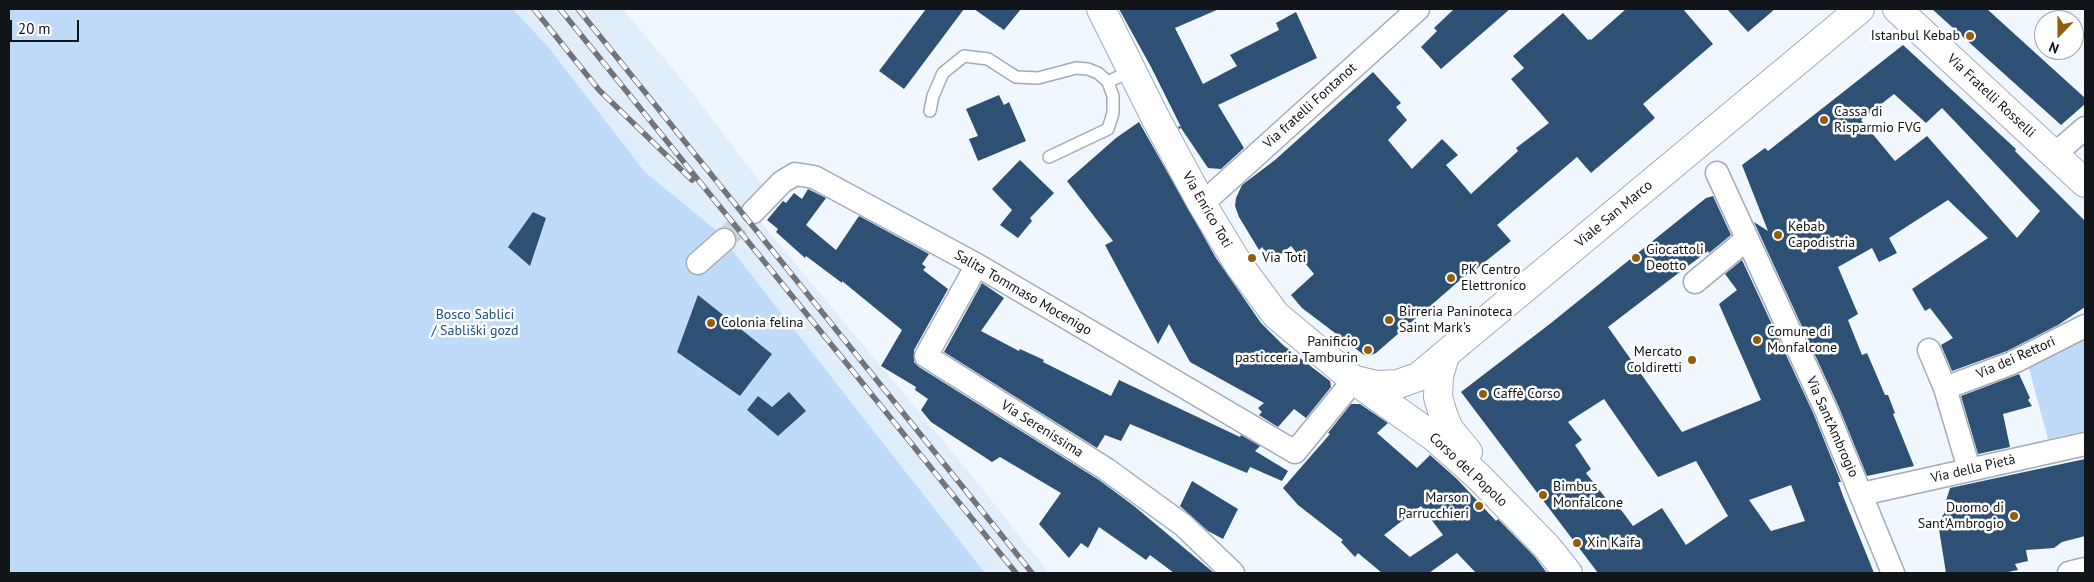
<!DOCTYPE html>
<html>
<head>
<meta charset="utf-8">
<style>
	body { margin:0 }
	#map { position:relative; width:2094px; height:582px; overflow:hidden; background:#f0f7fe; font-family:"PT Sans",sans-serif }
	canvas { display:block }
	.frame { position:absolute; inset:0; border:10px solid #111418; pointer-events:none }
	.north { position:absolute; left:2034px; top:10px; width:50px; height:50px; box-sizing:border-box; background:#fff; border:1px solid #a0a1a3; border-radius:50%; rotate:202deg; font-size:14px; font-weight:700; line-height:20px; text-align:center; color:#111418 }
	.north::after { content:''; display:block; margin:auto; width:18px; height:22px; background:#905e0d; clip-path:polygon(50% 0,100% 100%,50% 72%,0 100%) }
	.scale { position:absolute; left:10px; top:20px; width:69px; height:22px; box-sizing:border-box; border:2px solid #111418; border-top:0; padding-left:6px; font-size:15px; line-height:18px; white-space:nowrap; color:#111418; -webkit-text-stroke:4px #fff; paint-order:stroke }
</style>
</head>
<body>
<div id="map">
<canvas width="2094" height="582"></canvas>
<div class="frame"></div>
<div class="north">N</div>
<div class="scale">20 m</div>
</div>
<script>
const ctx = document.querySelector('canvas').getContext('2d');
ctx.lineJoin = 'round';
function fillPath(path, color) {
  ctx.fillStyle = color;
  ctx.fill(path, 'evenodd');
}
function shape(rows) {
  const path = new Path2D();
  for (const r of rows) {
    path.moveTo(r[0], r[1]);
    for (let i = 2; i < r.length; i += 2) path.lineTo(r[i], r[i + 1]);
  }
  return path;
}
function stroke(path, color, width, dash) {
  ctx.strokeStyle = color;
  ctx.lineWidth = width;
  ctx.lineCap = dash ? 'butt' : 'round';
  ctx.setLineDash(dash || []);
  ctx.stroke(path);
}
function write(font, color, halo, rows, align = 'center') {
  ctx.font = font + ' "PT Sans",sans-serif';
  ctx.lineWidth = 5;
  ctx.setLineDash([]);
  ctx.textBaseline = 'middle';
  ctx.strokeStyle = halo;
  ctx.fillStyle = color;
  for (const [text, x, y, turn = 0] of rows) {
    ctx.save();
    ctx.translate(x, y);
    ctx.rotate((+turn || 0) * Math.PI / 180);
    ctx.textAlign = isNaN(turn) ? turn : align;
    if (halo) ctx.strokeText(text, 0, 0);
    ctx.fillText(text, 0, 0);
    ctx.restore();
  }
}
const built = shape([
	[513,9,623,9,690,90,764,187,746,202,750,209,964,466,1049,573,985,573,717,231,645,172,550,49]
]);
const green = shape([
	[9,9,513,9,550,49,645,172,717,231,985,573,9,573],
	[2085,334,2085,431,2048,439,2028,365]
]);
const building = shape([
	[926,9,964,9,904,89,879,71],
	[974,9,1021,9,1004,30],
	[1119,9,1219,9,1175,28,1203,84,1237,66,1230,55,1279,30,1276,23,1296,12,1317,58,1218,105,1244,148,1221,169,1208,168,1181,128,1179,129,1178,126,1181,127,1151,67],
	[1454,9,1510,9,1441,69,1421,47,1437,31,1434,28],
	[1626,9,1683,9,1713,44,1643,104,1655,118,1591,173,1577,157,1543,186,1497,225,1511,241,1476,269,1474,268,1376,353,1369,356,1364,355,1302,308,1291,295,1314,274,1291,246,1272,261,1262,247,1259,250,1239,217,1235,206,1236,198,1242,185,1275,160,1373,72,1401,103,1396,107,1407,120,1388,140,1412,169,1442,139,1458,155,1446,165,1471,194,1518,151,1516,148,1549,123,1511,79,1524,68,1513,56,1563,13,1588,40,1590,39,1591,40],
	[1727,9,1775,9,1748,32],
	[1932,9,1987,9,2085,98,2085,104,2061,125],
	[1903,45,2016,149,2015,151,2085,221,2085,307,2058,325,2007,351,1952,371,1941,345,1953,338,1930,308,1925,311,1912,289,1988,238,1948,200,1889,238,1897,253,1879,262,1872,248,1838,267,1858,314,1848,320,1862,355,1867,353,1885,395,1888,395,1895,413,1893,414,1914,466,1867,476,1838,405,1754,222,1768,231,1742,165,1765,148,1768,151],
	[1894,94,1926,123,1942,108,2040,211,2017,238,1927,136,1895,161,1861,120],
	[999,95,1004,105,1009,102,1026,141,978,161,969,139,978,136,966,109],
	[1139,122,1216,258,1261,323,1283,345,1330,381,1331,387,1306,418,1294,409,1278,427,1259,415,1262,412,1258,408,1264,403,1190,362,1169,324,1158,344,1105,245,1113,241,1067,181,1116,138],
	[1020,160,1054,193,1030,218,1032,221,1018,238,1000,225,1012,210,992,189],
	[808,189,826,198,806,225,836,250,859,216,929,254,922,264,926,267,923,270,948,289,914,350,914,362,919,367,1099,480,1134,506,1214,573,1174,573,1150,555,1146,560,1099,527,1088,548,1081,543,1069,558,1039,524,1061,493,1000,457,992,462,931,422,921,410,928,399,915,390,916,387,881,366,902,330,842,281,842,283,806,256,805,258,776,232,778,229,767,220,783,201,786,203,794,193,802,199],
	[1713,196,1731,235,1709,253,1708,251,1668,281,1608,327,1682,432,1761,400,1719,304,1737,290,1725,274,1742,260,1814,415,1841,482,1838,482,1843,496,1874,573,1598,573,1461,392,1551,323,1706,198],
	[1604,399,1658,477,1696,461,1728,516,1686,545,1662,508,1633,526,1616,503,1612,506,1586,473,1591,469,1575,445,1582,440,1568,422],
	[1791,485,1805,521,1771,531,1749,500],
	[533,212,546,218,530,266,508,247],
	[982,283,1004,298,981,331,1019,351,1020,349,1044,360,1043,362,1111,396,1119,380,1240,437,1241,435,1260,446,1255,451,1288,471,1282,481,1250,467,1247,473,1130,424,1121,441,1105,435,1097,448,944,352],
	[698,295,772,354,740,396,677,352],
	[2019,374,2030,398,2028,400,2032,406,2003,414,2010,447,1978,454,1961,396],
	[789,392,806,411,778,436,747,410,758,396,772,407],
	[1351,404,1360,404,1388,423,1377,433,1417,468,1430,455,1457,479,1496,521,1498,519,1535,557,1547,573,1476,573,1457,553,1429,573,1382,573,1358,553,1355,557,1341,542,1343,540,1298,505,1283,488,1330,434,1328,433],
	[1421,506,1443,535,1410,557,1384,535],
	[2085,459,2085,536,2062,542,2054,548,2026,550,2028,561,2015,564,2018,570,2003,573,1946,573,1938,523,1949,506,1946,501,1950,488],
	[1192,481,1238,509,1223,539,1208,531,1180,506]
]);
const streetTunnel = shape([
	[724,240,753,212]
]);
const lane = shape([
	[930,111,933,96,943,73,964,56,988,59,1016,77,1038,78,1076,68,1088,69,1098,73,1108,82,1132,70],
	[1049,157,1108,129,1113,113,1113,96,1108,82]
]);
const street = shape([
	[2055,154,2085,128],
	[1717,173,1826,410,1893,573],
	[1202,204,1418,9],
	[753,212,782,182,795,174,814,177,977,265,1295,452,1354,380],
	[698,263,724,240],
	[977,265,926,356,1106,469,1183,525,1233,573],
	[1695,282,1747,239],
	[1929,350,1945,388,1969,469],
	[1945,388,2012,363,2085,326],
	[1862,494,2085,444],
	[2069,573,2085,569]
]);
const secondary = shape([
	[1101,9,1156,119,1202,204,1239,265,1276,315,1354,380,1434,437,1479,477,1547,547,1568,573],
	[1897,9,2085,183],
	[1445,356,1439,376,1438,397,1443,414,1449,429,1468,452],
	[1356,380,1377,385,1398,384,1418,377,1860,9]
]);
const rail = shape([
	[534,9,599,90,692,180],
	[560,9,1016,573],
	[578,9,1032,573]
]);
const markers = [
	[1970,36,5,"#905e0d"],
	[1824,120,5,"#905e0d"],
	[1778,235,5,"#905e0d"],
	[1252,258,5,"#905e0d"],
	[1636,258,5,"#905e0d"],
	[1451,278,5,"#905e0d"],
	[1389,320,5,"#905e0d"],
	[711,323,5,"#905e0d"],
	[1757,340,5,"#905e0d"],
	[1368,350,5,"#905e0d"],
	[1692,360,5,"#905e0d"],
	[1483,394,5,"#905e0d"],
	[1543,495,5,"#905e0d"],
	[1479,506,5,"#905e0d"],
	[2014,516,5,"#905e0d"],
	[1577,543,5,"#905e0d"]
];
const poiNames = [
	["Istanbul Kebab",1960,36,"right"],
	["Cassa di",1834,112],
	["Risparmio FVG",1834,128],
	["Kebab",1788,227],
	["Capodistria",1788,243],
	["Giocattoli",1646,250],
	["Deotto",1646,266],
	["Via Toti",1262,258],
	["PK Centro",1461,270],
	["Elettronico",1461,286],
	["Birreria Paninoteca",1399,312],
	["Saint Mark's",1399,328],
	["Colonia felina",721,323],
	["Comune di",1767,332],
	["Monfalcone",1767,348],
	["Panificio",1358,342,"right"],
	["pasticceria Tamburin",1358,358,"right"],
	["Mercato",1682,352,"right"],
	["Coldiretti",1682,368,"right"],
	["Caffè Corso",1493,394],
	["Bimbus",1553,487],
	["Monfalcone",1553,503],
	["Marson",1469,498,"right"],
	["Parrucchieri",1469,514,"right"],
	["Duomo di",2004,508,"right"],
	["Sant'Ambrogio",2004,524,"right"],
	["Xin Kaifa",1587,543]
];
const streetNames = [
	["Via Fratelli Rosselli",1991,96,43],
	["Via fratelli Fontanot",1310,106,-42],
	["Via Enrico Toti",1207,210,60],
	["Viale San Marco",1614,214,-40],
	["Salita Tommaso Mocenigo",1023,293,30],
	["Via dei Rettori",2016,358,-24],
	["Via Sant'Ambrogio",1832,427,66],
	["Via Serenissima",1042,429,32],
	["Via della Pietà",1973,469,-13],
	["Corso del Popolo",1468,470,43]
];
const parkNames = [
	["Bosco Sablici",475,315],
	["/ Sabliški gozd",475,331]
];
fillPath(built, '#e0edfb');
fillPath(green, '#c0dbf9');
fillPath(building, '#2e5075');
stroke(streetTunnel, '#cfd5dc', 22, [22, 11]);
stroke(lane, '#a2acb7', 14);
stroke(street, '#a2acb7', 25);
stroke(secondary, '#a2acb7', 30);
stroke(lane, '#fff', 11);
stroke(street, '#fff', 22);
stroke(secondary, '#fff', 28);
stroke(rail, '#71757b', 5.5);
stroke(rail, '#fff', 4, [11]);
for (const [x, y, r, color] of markers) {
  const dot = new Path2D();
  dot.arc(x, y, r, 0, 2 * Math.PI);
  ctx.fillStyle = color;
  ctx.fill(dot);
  stroke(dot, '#fff', 2);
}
write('14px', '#111418', '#fff', poiNames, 'left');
write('14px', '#111418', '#fff', streetNames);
write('14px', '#184e82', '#fff', parkNames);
</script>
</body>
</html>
